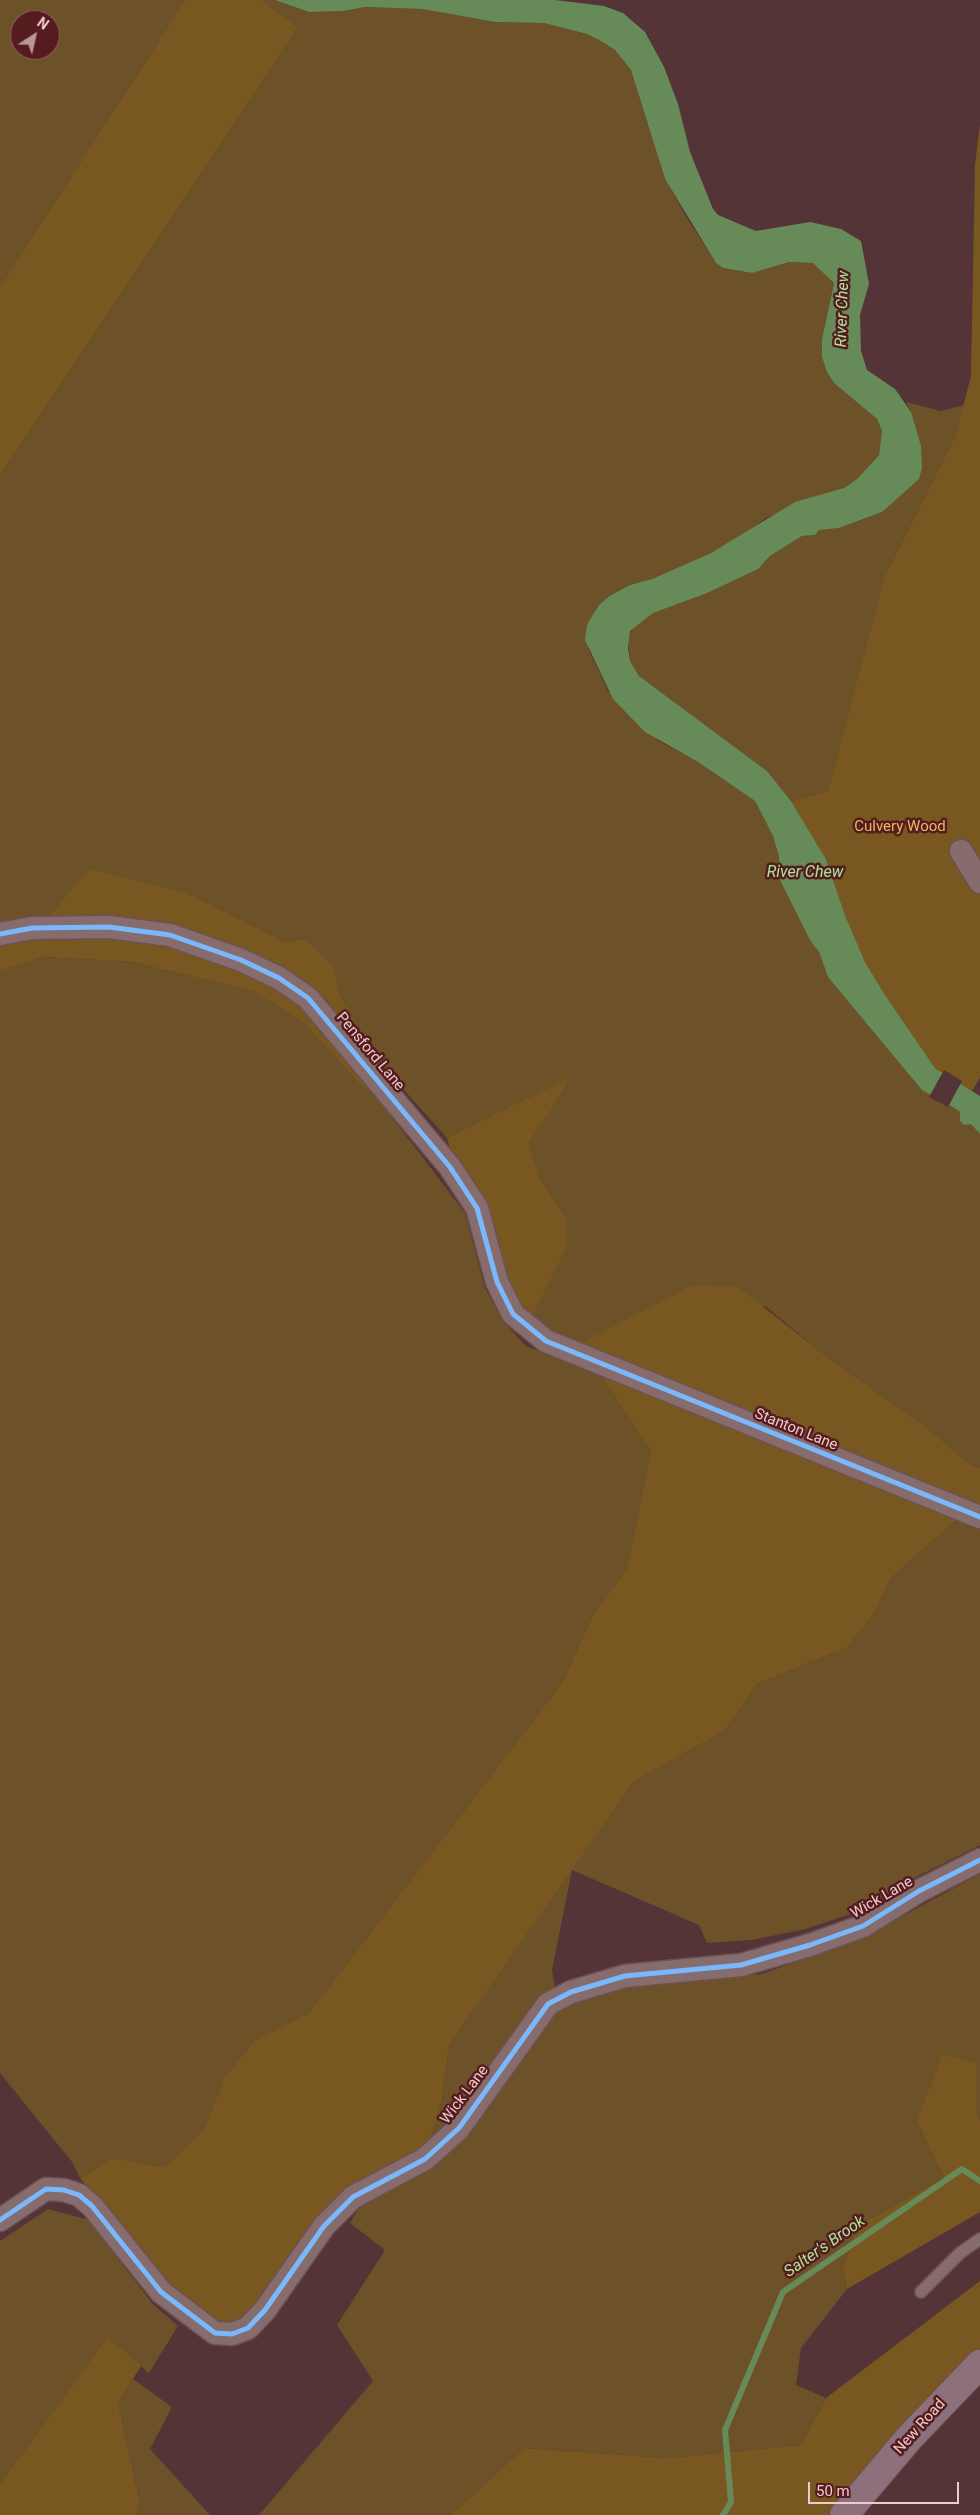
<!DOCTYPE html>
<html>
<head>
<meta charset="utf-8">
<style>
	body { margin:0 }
	#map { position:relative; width:980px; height:2515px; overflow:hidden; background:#543436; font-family:Roboto,sans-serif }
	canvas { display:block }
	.north { position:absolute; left:10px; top:10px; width:50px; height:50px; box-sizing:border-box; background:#551c20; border:1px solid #936264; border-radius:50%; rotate:35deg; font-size:14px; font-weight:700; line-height:20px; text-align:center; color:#efcac9 }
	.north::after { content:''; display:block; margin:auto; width:18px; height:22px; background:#b99696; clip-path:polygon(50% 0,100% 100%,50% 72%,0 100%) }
	.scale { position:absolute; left:808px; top:2482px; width:151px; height:22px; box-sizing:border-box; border:2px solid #efcac9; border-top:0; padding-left:6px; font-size:15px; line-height:18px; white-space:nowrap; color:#efcac9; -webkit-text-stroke:4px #551c20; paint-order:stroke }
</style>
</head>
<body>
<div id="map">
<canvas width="980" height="2515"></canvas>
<div class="north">N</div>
<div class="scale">50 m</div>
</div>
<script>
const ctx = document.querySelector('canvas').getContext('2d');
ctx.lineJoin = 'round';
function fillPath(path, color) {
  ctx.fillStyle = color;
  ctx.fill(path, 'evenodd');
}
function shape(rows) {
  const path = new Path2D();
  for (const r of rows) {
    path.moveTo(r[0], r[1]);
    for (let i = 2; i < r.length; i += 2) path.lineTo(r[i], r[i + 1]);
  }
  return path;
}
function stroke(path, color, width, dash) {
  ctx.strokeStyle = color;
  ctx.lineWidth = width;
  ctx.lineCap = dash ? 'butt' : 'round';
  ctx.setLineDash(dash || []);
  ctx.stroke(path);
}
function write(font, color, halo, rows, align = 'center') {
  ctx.font = font + ' Roboto,sans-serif';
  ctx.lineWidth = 5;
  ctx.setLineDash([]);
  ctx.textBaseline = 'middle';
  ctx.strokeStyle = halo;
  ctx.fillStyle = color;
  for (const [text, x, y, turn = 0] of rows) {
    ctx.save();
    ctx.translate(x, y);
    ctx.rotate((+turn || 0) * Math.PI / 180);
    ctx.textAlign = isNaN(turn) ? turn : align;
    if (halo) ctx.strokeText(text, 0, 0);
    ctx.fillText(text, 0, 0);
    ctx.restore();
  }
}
const green = shape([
	[0,0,185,0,0,287],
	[20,20,50,20,50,50,20,50],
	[262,0,275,0,309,12,344,11,365,7,422,9,495,22,544,23,587,34,601,41,615,50,631,70,665,179,687,218,716,263,723,268,751,273,789,262,814,263,834,283,822,339,822,357,827,372,834,383,877,419,882,431,879,455,857,479,844,488,766,518,745,534,711,553,652,579,630,585,611,595,588,648,608,691,659,741,698,762,755,801,773,836,779,857,780,880,811,942,819,952,828,977,960,1112,960,1121,971,1123,980,1134,980,1468,968,1463,930,1430,822,1353,765,1306,614,1327,573,1347,529,1323,566,1217,540,1178,529,1143,556,1103,568,1079,447,1138,379,1062,340,995,335,967,306,939,285,942,189,894,64,899,49,916,0,922,0,476,298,27],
	[906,402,941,411,964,405,955,437,884,577,828,791,791,801,767,771,639,676,630,661,628,636,634,626,653,613,762,565,770,556,802,536,814,535,819,530,839,528,882,512,911,412],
	[44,957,133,962,254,992,304,1023,359,1084,376,1096,465,1213,485,1288,503,1321,526,1346,554,1357,597,1369,651,1451,627,1568,593,1615,562,1683,309,2013,254,2041,224,2078,204,2130,164,2167,113,2158,80,2178,72,2162,0,2073,0,971],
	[963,1514,980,1521,980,1845,900,1885,859,1911,806,1929,752,1940,707,1943,699,1925,572,1870,552,1970,555,1988,457,2119,429,2144,442,2100,449,2045,583,1852,633,1782,724,1731,757,1684,846,1648,873,1615,891,1578],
	[980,1874,980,2120,976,2110,976,2063,917,2121,944,2178,858,2225,843,2268,847,2289,801,2348,796,2385,826,2398,801,2445,667,2458,524,2448,451,2515,259,2515,373,2381,337,2325,385,2250,350,2223,364,2199,428,2167,554,2012,582,1998,641,1984,762,1974,864,1937],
	[48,2209,89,2220,152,2303,178,2326,149,2373,108,2338,0,2484,0,2241],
	[133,2379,172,2407,150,2449,210,2515,136,2515,140,2501,118,2403]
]);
const forest = shape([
	[185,0,262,0,298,27,0,476,0,287],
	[980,124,980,1078,972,1091,935,1068,885,995,865,962,845,915,826,859,791,801,828,791,884,577,955,437,971,376,975,165],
	[89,869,189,894,285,942,306,939,335,967,340,995,379,1062,376,1096,359,1084,304,1023,254,992,133,962,44,957,0,971,0,922,49,916],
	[569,1078,556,1103,529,1143,540,1178,566,1217,567,1247,529,1323,517,1312,454,1164,447,1138],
	[693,1285,738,1287,826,1356,930,1430,968,1463,980,1468,980,1515,573,1347],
	[597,1369,963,1514,891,1578,873,1615,846,1648,757,1684,724,1731,633,1782,449,2045,442,2100,429,2144,416,2153,351,2185,319,2215,259,2305,245,2321,217,2324,165,2284,80,2178,113,2158,164,2167,204,2130,224,2078,254,2041,309,2013,562,1683,593,1615,627,1568,651,1451],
	[942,2055,976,2063,976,2110,980,2120,980,2212,847,2289,843,2268,858,2225,944,2178,917,2121],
	[980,2281,980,2351,857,2477,829,2515,451,2515,524,2448,667,2458,801,2445,826,2398],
	[108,2337,141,2366,118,2403,140,2502,136,2515,0,2515,0,2484]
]);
const water = shape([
	[275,0,555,0,604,6,623,13,645,32,664,67,678,104,690,152,713,209,718,215,756,231,810,222,841,229,861,241,869,284,860,315,861,351,867,370,895,389,911,412,921,446,922,468,919,479,882,512,839,528,819,530,815,535,802,536,770,556,758,569,707,593,653,613,630,631,628,648,630,661,639,676,767,771,791,801,826,859,845,915,865,962,885,995,935,1068,980,1096,980,1134,971,1124,964,1125,960,1121,960,1112,956,1109,922,1090,828,977,819,952,811,942,780,880,779,857,773,836,755,801,698,762,645,732,613,699,585,640,587,625,592,616,600,604,611,595,630,585,652,579,711,553,795,502,844,488,857,479,879,455,882,431,877,419,834,383,827,372,822,357,822,339,834,283,813,263,789,262,752,273,723,268,716,263,665,179,631,70,615,50,601,41,587,34,544,23,495,22,422,9,365,7,344,11,309,12]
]);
const pier = shape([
	[944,1070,962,1081,948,1107,929,1097]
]);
const stream = shape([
	[723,2515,731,2502,725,2430,783,2292,962,2169,980,2181]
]);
const lane = shape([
	[921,2292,960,2253,980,2239]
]);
const street = shape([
	[961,851,980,882],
	[0,934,32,928,109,927,170,935,241,960,279,978,308,998,450,1167,477,1208,497,1282,513,1314,546,1341,980,1517],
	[0,2220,46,2189,64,2190,79,2195,92,2206,161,2292,215,2333,232,2334,248,2328,265,2310,324,2226,353,2197,425,2159,459,2128,548,2004,571,1992,625,1976,741,1965,810,1945,863,1926,919,1891,980,1860]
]);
const highway = shape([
	[844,2515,910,2437,980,2364]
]);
const cycleway = shape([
	[0,934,32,928,109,927,170,935,241,960,279,978,308,998,450,1167,477,1208,497,1282,513,1314,546,1341,980,1517],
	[0,2220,46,2189,64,2190,79,2195,92,2206,161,2292,215,2333,232,2334,248,2328,265,2310,324,2226,353,2197,425,2159,459,2128,548,2004,571,1992,625,1976,741,1965,810,1945,863,1926,919,1891,980,1860]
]);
const parkNames = [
	["Culvery Wood",900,827]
];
const streetNames = [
	["Pensford Lane",370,1052,50],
	["Stanton Lane",796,1430,22],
	["Wick Lane",882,1898,-30],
	["Wick Lane",465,2095,-53],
	["New Road",920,2427,-48]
];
const waterNames = [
	["River Chew",843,309,-88],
	["River Chew",805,873],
	["Salter's Brook",825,2247,-35]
];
fillPath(green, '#6d5129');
fillPath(forest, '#795720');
fillPath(water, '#678a59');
fillPath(pier, '#543436');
stroke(stream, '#678a59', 6);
stroke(lane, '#6e5253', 14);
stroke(street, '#6e5253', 25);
stroke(highway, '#6e5253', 30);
stroke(lane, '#866c6d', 11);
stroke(street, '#866c6d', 22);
stroke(highway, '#8c707c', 28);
stroke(cycleway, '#7ab7fb', 5);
write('15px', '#ebb861', '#551c20', parkNames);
write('15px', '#efcac9', '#551c20', streetNames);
write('italic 16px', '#a9e699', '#551c20', waterNames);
</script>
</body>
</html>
